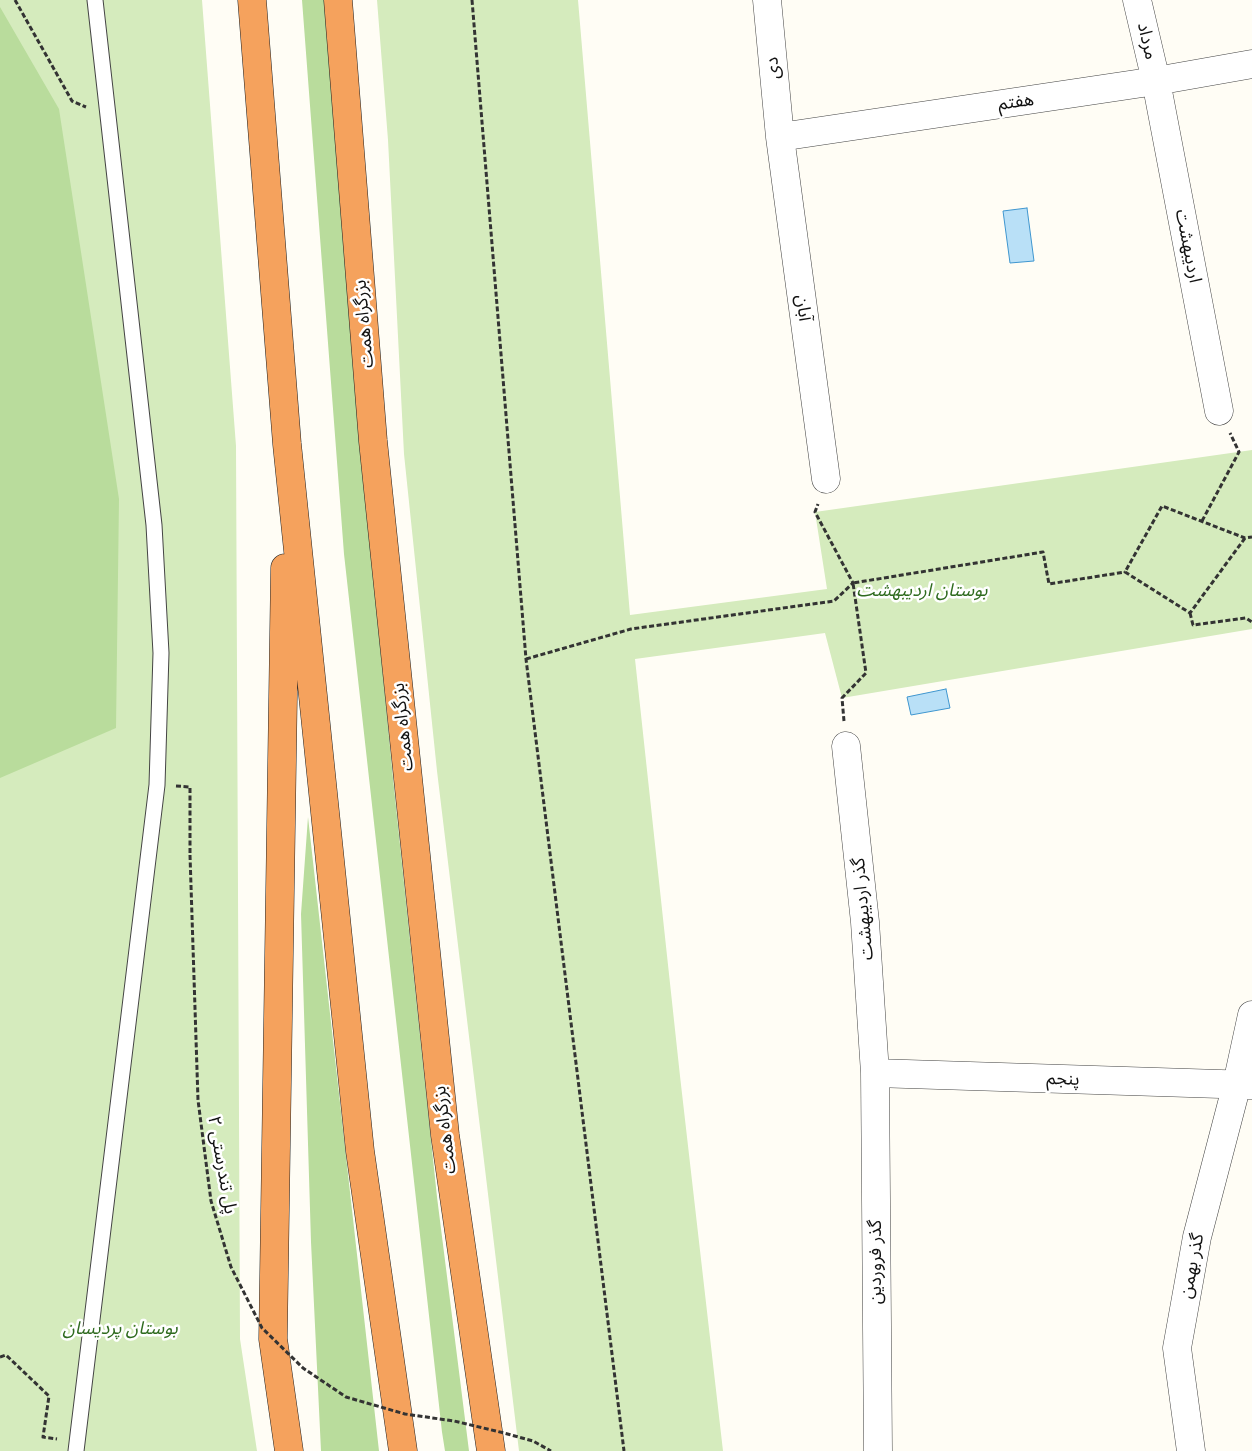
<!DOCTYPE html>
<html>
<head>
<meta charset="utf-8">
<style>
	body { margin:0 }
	canvas { display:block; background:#fffdf5 }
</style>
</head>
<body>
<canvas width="1252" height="1451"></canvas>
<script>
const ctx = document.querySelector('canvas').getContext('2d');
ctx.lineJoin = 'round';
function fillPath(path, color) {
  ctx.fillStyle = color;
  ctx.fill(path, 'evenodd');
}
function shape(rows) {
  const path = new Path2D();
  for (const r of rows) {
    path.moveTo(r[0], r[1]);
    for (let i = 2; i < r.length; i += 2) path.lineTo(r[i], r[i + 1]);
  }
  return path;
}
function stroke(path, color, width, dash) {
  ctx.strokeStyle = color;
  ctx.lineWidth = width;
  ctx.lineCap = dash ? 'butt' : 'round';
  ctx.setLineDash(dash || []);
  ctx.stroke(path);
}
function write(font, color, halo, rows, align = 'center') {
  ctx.font = font + ' "Roboto Serif","Noto Sans Arabic",serif';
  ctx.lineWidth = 5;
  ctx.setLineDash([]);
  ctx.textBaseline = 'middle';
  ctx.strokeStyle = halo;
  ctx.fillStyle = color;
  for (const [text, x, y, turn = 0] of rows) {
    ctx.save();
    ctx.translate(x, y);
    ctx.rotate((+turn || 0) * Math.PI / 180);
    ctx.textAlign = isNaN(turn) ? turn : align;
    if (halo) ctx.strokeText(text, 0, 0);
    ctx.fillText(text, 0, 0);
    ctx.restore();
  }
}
const green = shape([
	[0,0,202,0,236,446,240,1339,257,1451,0,1451],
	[377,0,578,0,630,615,827,589,815,512,1252,450,1252,629,842,698,825,633,635,659,680,1076,723,1451,519,1451,437,771,404,454,388,140]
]);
const forest = shape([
	[302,0,329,0,353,365,393,778,437,1197,469,1451,445,1451,442,1432,344,554],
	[0,7,59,109,119,499,116,728,0,778],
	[308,817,379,1451,321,1451,311,1242,301,914]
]);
const water = shape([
	[1027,208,1034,261,1010,263,1003,211,1027,208],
	[946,689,950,708,911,715,907,697,946,689]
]);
const path = shape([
	[15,0,72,101,86,107],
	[472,0,526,659,624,1451],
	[1202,521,1239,452,1230,433],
	[1245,538,1190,613,1125,572,1162,506,1245,538,1252,537],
	[1190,613,1193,625,1246,618,1252,622],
	[526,659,631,629,834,601,853,583,815,512,818,504],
	[844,721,842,698,866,673,853,583,1043,552,1049,584,1125,572],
	[176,786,190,787,190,855],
	[0,1357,6,1355,49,1396,43,1437,57,1439]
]);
const lane = shape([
	[76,1451,157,785,161,653,154,525,95,0]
]);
const street = shape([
	[767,0,780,137,826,479],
	[1137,0,1156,81,1219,411],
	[780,137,1156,81,1252,64],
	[846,746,865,922,875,1073,878,1451],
	[875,1073,1252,1085],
	[1191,1451,1177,1348,1197,1237,1237,1084,1252,1015]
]);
const highway = shape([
	[252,0,287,444,360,1151,403,1451],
	[338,0,373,441,445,1135,491,1451],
	[285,568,273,1339,289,1451]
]);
const pathBridge = shape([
	[190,855,198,1100,211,1201,231,1267,262,1328,303,1368,346,1397,405,1414,454,1421,504,1433,533,1441,551,1451]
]);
const streetNames = [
	["مرداد",1147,41,77],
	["دی",773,68,-95],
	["هفتم",1016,102,-8],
	["اردیبهشت",1188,246,79],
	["آبان",803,308,82],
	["بزرگراه همت",364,324,-95],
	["بزرگراه همت",403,727,-96],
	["گذر اردیبهشت",863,909,-95],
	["پنجم",1063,1079,2],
	["بزرگراه همت",445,1130,-97],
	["پل تندرستی ۲",222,1165,80],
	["گذر فروردین",876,1262,-90],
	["گذر بهمن",1192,1266,-79]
];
const parkNames = [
	["بوستان اردیبهشت",922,591],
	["بوستان پردیسان",120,1329]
];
fillPath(green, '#d5ebbd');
fillPath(forest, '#b9dc9c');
fillPath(water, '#b9e0f7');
stroke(water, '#3f96cf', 1);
stroke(lane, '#444', 17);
stroke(street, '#444', 29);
stroke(highway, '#222', 29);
stroke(path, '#333', 3, [5, 2.5]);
stroke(lane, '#fff', 15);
stroke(street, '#fff', 28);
stroke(highway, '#f5a25d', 28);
stroke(pathBridge, '#333', 3, [5, 2.5]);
write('18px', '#111', '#fff', streetNames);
write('italic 18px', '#2f6b1f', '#fff', parkNames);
</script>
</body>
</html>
